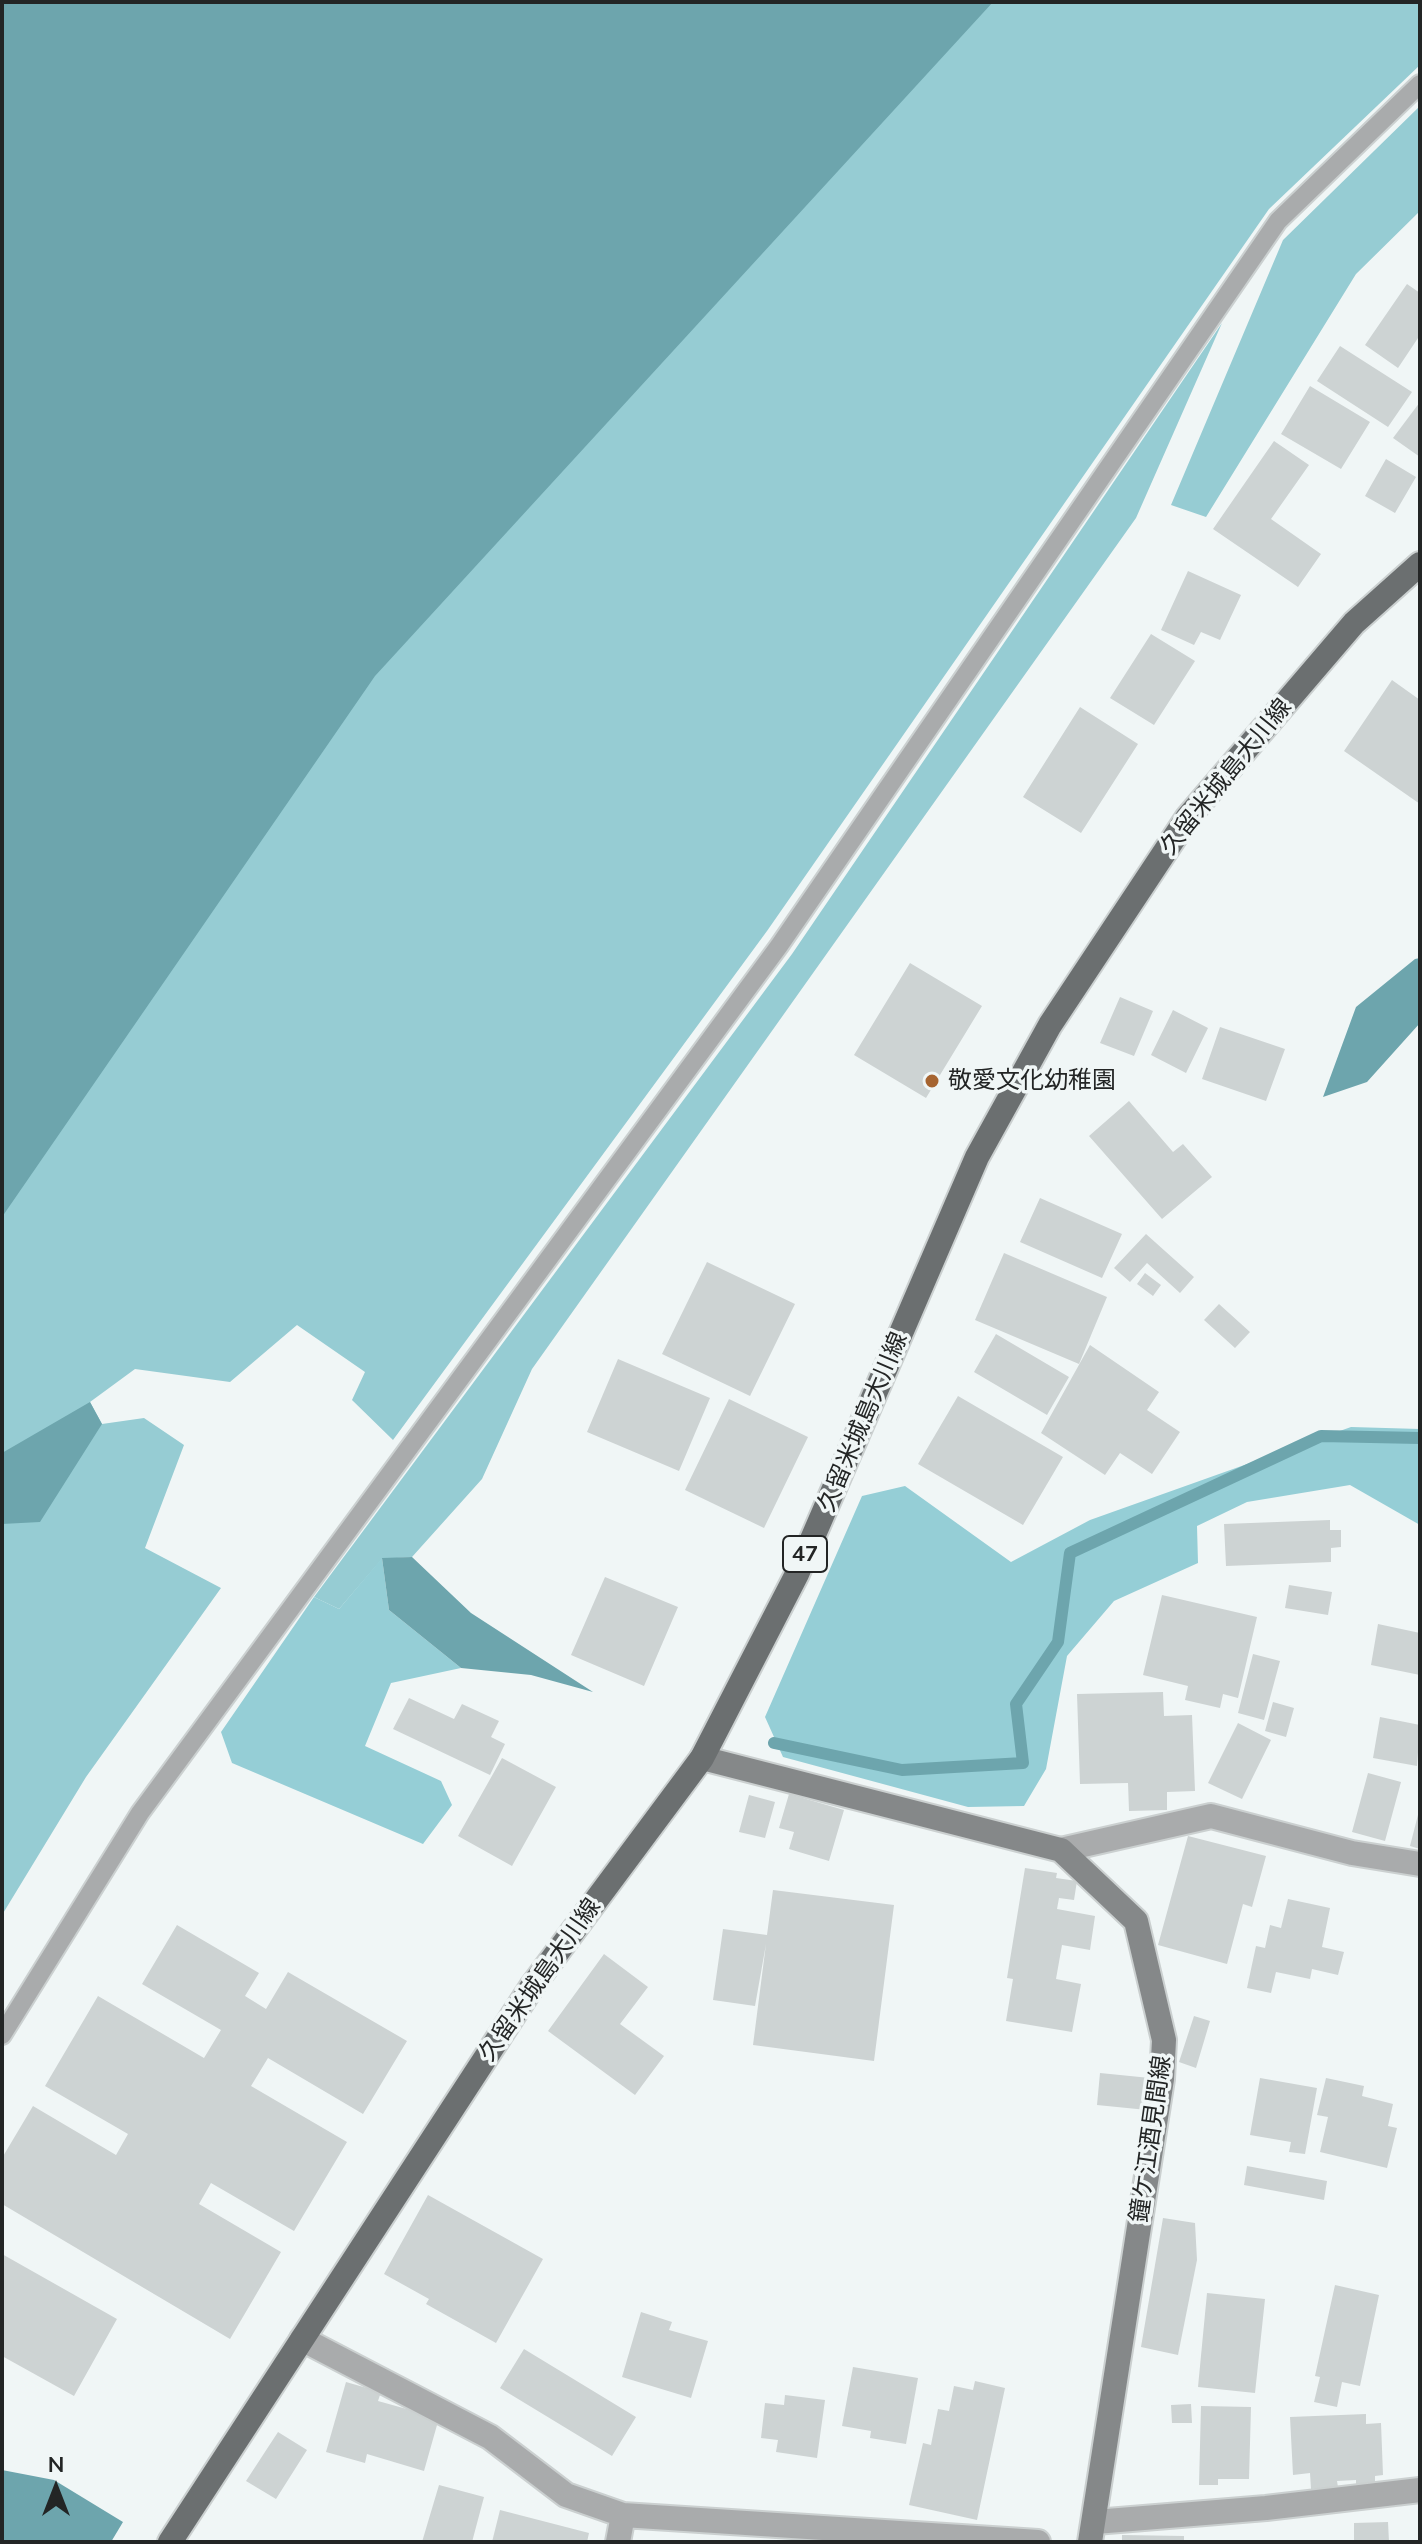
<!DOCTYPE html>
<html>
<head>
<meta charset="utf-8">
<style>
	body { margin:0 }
	#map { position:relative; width:1422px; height:2544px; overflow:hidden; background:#f0f6f6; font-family:Mulish,sans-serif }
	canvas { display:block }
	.frame { position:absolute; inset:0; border:4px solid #232525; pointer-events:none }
	.north { position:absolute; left:16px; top:2448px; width:80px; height:80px; -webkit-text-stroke:6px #f0f6f6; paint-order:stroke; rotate:0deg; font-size:22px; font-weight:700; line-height:32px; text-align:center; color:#232525 }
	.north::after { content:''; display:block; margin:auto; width:28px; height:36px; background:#232525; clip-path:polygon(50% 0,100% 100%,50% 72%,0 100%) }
</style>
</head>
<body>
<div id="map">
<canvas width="1422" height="2544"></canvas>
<div class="frame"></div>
<div class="north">N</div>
</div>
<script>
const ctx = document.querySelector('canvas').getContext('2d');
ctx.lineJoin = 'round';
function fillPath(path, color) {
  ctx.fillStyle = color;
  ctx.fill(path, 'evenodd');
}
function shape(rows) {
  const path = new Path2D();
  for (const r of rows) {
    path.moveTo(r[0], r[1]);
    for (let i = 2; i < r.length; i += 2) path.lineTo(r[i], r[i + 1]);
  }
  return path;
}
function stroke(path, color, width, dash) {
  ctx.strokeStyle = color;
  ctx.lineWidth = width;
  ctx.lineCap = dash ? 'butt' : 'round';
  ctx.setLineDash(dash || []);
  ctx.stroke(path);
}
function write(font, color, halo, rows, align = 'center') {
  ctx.font = font + ' Mulish,"Noto Sans JP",sans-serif';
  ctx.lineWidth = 7;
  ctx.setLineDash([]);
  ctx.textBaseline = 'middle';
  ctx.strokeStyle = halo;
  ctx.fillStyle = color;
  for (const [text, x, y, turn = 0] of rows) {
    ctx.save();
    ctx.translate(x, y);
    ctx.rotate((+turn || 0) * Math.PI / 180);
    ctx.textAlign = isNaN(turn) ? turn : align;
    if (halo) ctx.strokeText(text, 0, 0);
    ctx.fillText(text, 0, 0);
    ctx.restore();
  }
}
const green = shape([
	[788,2,1420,2,1420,65,1269,209,767,931,393,1440,352,1400,365,1372,297,1325,230,1382,135,1369,90,1402,102,1424,144,1418,184,1445,145,1548,221,1588,86,1777,2,1915,2,998],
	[1420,106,1420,211,1356,274,1206,517,1171,505,1283,240],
	[1222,323,1136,518,532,1369,482,1479,412,1557,382,1559,339,1609,314,1597,792,954]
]);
const forest = shape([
	[1351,1427,1420,1429,1420,1525,1350,1485,1247,1502,1197,1526,1198,1563,1114,1601,1067,1656,1046,1769,1024,1806,968,1807,783,1757,765,1717,862,1496,905,1486,1011,1562,1090,1520],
	[382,1558,389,1610,461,1668,391,1683,365,1746,441,1781,452,1805,423,1844,232,1763,221,1732,314,1597,339,1609]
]);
const water = shape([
	[2,2,993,2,375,676,2,1217],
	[1420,958,1420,1023,1367,1082,1323,1097,1356,1007,1415,959],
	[90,1402,102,1424,40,1522,2,1524,2,1453],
	[412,1557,471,1613,593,1692,531,1675,461,1668,389,1610,382,1558],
	[2,2470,54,2480,123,2522,111,2542,2,2542]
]);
const stream = shape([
	[774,1743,902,1770,1023,1763,1016,1704,1058,1642,1070,1553,1321,1436,1420,1438]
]);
const building = shape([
	[1407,284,1420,293,1420,339,1418,338,1398,368,1365,345],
	[1340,346,1412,392,1388,427,1317,381],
	[1310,386,1370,422,1341,469,1281,434],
	[1420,402,1420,457,1393,438],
	[1274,441,1309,465,1271,519,1321,554,1298,587,1213,529],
	[1386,459,1416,477,1395,513,1365,496],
	[1188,571,1241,595,1220,640,1201,632,1194,645,1161,630],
	[1151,634,1195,661,1154,725,1110,698],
	[1392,680,1420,700,1420,804,1344,751],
	[1080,707,1138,744,1081,833,1023,797],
	[910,963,982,1006,926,1098,854,1055],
	[1120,997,1153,1011,1134,1056,1100,1043],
	[1173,1010,1208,1028,1186,1073,1151,1055],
	[1220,1027,1285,1049,1266,1101,1202,1079],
	[1129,1101,1173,1152,1183,1144,1212,1177,1162,1219,1089,1136],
	[1040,1198,1122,1234,1102,1278,1020,1242],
	[1146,1234,1194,1277,1180,1293,1147,1263,1130,1282,1114,1268],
	[1004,1253,1107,1297,1079,1364,975,1320],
	[707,1262,795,1304,750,1396,662,1354],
	[1145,1273,1161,1285,1153,1296,1137,1284],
	[1219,1304,1250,1332,1235,1348,1204,1320],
	[996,1334,1069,1377,1047,1415,974,1372],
	[1090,1345,1159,1392,1147,1410,1180,1432,1152,1474,1120,1453,1105,1475,1041,1433],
	[618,1359,710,1398,679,1471,587,1432],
	[958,1396,1063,1457,1023,1525,918,1464],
	[729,1399,808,1437,764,1528,685,1490],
	[1330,1520,1330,1530,1341,1530,1341,1547,1331,1548,1331,1562,1226,1566,1224,1524],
	[605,1577,678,1607,644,1686,571,1655],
	[1289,1585,1332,1592,1328,1615,1285,1608],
	[1162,1595,1257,1617,1238,1698,1223,1694,1220,1708,1185,1700,1188,1686,1143,1675],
	[1378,1624,1420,1633,1420,1675,1371,1665],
	[1253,1654,1280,1661,1264,1720,1238,1713],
	[1163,1692,1164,1716,1192,1715,1195,1791,1167,1792,1167,1810,1129,1811,1128,1783,1080,1784,1077,1694],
	[409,1698,454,1719,462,1704,499,1721,491,1737,505,1744,490,1775,393,1729],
	[1273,1702,1294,1708,1286,1737,1265,1731],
	[1380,1717,1420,1725,1417,1766,1373,1758],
	[1238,1723,1271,1740,1242,1799,1208,1783],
	[502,1758,556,1787,512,1866,458,1836],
	[1368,1773,1401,1782,1385,1841,1352,1832],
	[789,1794,844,1810,829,1861,789,1849,794,1832,779,1828],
	[749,1795,775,1802,765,1838,739,1832],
	[1419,1811,1420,1811,1420,1849,1410,1846],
	[1188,1836,1266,1856,1252,1907,1243,1904,1227,1964,1158,1945],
	[1025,1868,1057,1873,1056,1878,1077,1881,1074,1900,1059,1898,1057,1909,1095,1916,1090,1950,1062,1945,1056,1979,1081,1984,1072,2032,1006,2021,1013,1979,1007,1978],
	[773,1890,894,1905,874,2061,753,2045,766,1944,755,2006,713,2000,723,1929,767,1935],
	[1288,1899,1330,1908,1322,1947,1344,1952,1338,1975,1312,1969,1310,1979,1276,1972,1271,1993,1247,1988,1256,1946,1265,1948,1270,1925,1281,1928],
	[177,1925,259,1973,245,1996,266,2009,288,1972,407,2041,363,2114,268,2058,251,2086,347,2142,294,2231,211,2183,199,2204,281,2252,230,2339,2,2204,2,2158,33,2106,116,2155,128,2134,45,2086,98,1996,204,2058,221,2030,142,1984],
	[604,1954,648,1987,620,2024,664,2056,635,2095,548,2031],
	[1194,2016,1210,2021,1196,2068,1179,2062],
	[1100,2073,1150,2078,1147,2110,1097,2105],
	[1260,2078,1317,2088,1305,2154,1289,2152,1291,2142,1250,2135],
	[1326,2078,1364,2086,1362,2096,1393,2104,1388,2126,1397,2128,1387,2168,1320,2152,1328,2117,1317,2115],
	[1247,2166,1327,2181,1324,2200,1244,2185],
	[428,2195,543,2259,496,2343,426,2304,429,2299,384,2274],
	[1163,2218,1195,2223,1197,2260,1178,2355,1141,2347],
	[2,2254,117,2319,74,2396,2,2356],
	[1335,2285,1379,2295,1360,2386,1342,2382,1337,2407,1314,2402,1320,2377,1315,2376],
	[1207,2293,1265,2299,1255,2393,1198,2387],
	[641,2312,672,2322,669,2330,708,2341,691,2398,622,2377],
	[524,2349,636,2417,612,2456,500,2388],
	[853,2367,918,2378,906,2444,870,2438,871,2431,842,2426],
	[975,2381,1005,2388,977,2520,909,2505,923,2443,931,2445,938,2409,949,2411,954,2386,973,2390],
	[346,2382,381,2392,378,2401,439,2418,424,2471,367,2454,365,2463,326,2452],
	[785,2395,825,2400,817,2458,776,2452,778,2440,761,2438,765,2403,784,2405],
	[1191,2404,1192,2423,1172,2423,1171,2405],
	[1201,2406,1251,2407,1249,2479,1218,2479,1218,2485,1199,2485],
	[1366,2414,1366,2424,1381,2423,1383,2475,1375,2476,1375,2485,1356,2485,1356,2480,1337,2481,1338,2487,1311,2489,1310,2473,1293,2475,1290,2417],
	[278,2432,307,2450,276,2499,246,2481],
	[439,2485,484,2497,472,2542,422,2542],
	[500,2510,589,2533,587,2542,492,2542],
	[1388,2522,1389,2542,1354,2542,1354,2523],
	[1122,2535,1184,2536,1184,2542,1122,2542]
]);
const lane = shape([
	[2,2035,140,1813,779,946,1278,221,1420,84]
]);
const street = shape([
	[1061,1850,1211,1816,1352,1853,1420,1864],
	[302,2339,490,2437,566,2495,623,2515,1038,2542],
	[1095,2522,1266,2508,1420,2490],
	[618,2542,623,2515]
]);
const secondary = shape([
	[702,1758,1061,1850,1136,1921,1164,2040,1162,2079,1090,2542]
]);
const primary = shape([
	[170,2542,533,1985,702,1758,797,1574,977,1157,1050,1025,1188,817,1354,623,1420,564]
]);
const markers = [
	[932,1081,8,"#a66430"]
];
const shields = [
	[805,1554,44]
];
const shieldNames = [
	["47",805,1554]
];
const streetNames = [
	["久留米城島大川線",1226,777,-51],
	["久留米城島大川線",863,1422,-67],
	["久留米城島大川線",540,1980,-55],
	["鐘ケ江酒見間線",1151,2139,-82]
];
const poiNames = [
	["敬愛文化幼稚園",948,1081]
];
fillPath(green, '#96ccd3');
fillPath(forest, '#95ced6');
fillPath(water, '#6da5ad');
stroke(stream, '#6da5ad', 12);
fillPath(building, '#cdd3d3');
stroke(lane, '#cbd0d0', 22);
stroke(street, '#cbd0d0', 28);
stroke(secondary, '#cbd0d0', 28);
stroke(primary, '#cbd0d0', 28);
stroke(lane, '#a9abac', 18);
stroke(street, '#a9abac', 24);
stroke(secondary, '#858889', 24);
stroke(primary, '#6b6f70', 24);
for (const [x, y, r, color] of markers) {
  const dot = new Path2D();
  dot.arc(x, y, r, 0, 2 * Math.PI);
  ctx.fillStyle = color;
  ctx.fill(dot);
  stroke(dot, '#f0f6f6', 3);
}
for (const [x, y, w] of shields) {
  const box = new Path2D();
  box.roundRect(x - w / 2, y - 18, w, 36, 6);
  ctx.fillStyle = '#f0f6f6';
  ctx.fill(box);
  stroke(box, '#232525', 2);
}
write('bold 22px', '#232525', null, shieldNames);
write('24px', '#232525', '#f0f6f6', streetNames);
write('24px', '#232525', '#f0f6f6', poiNames, 'left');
</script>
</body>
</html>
